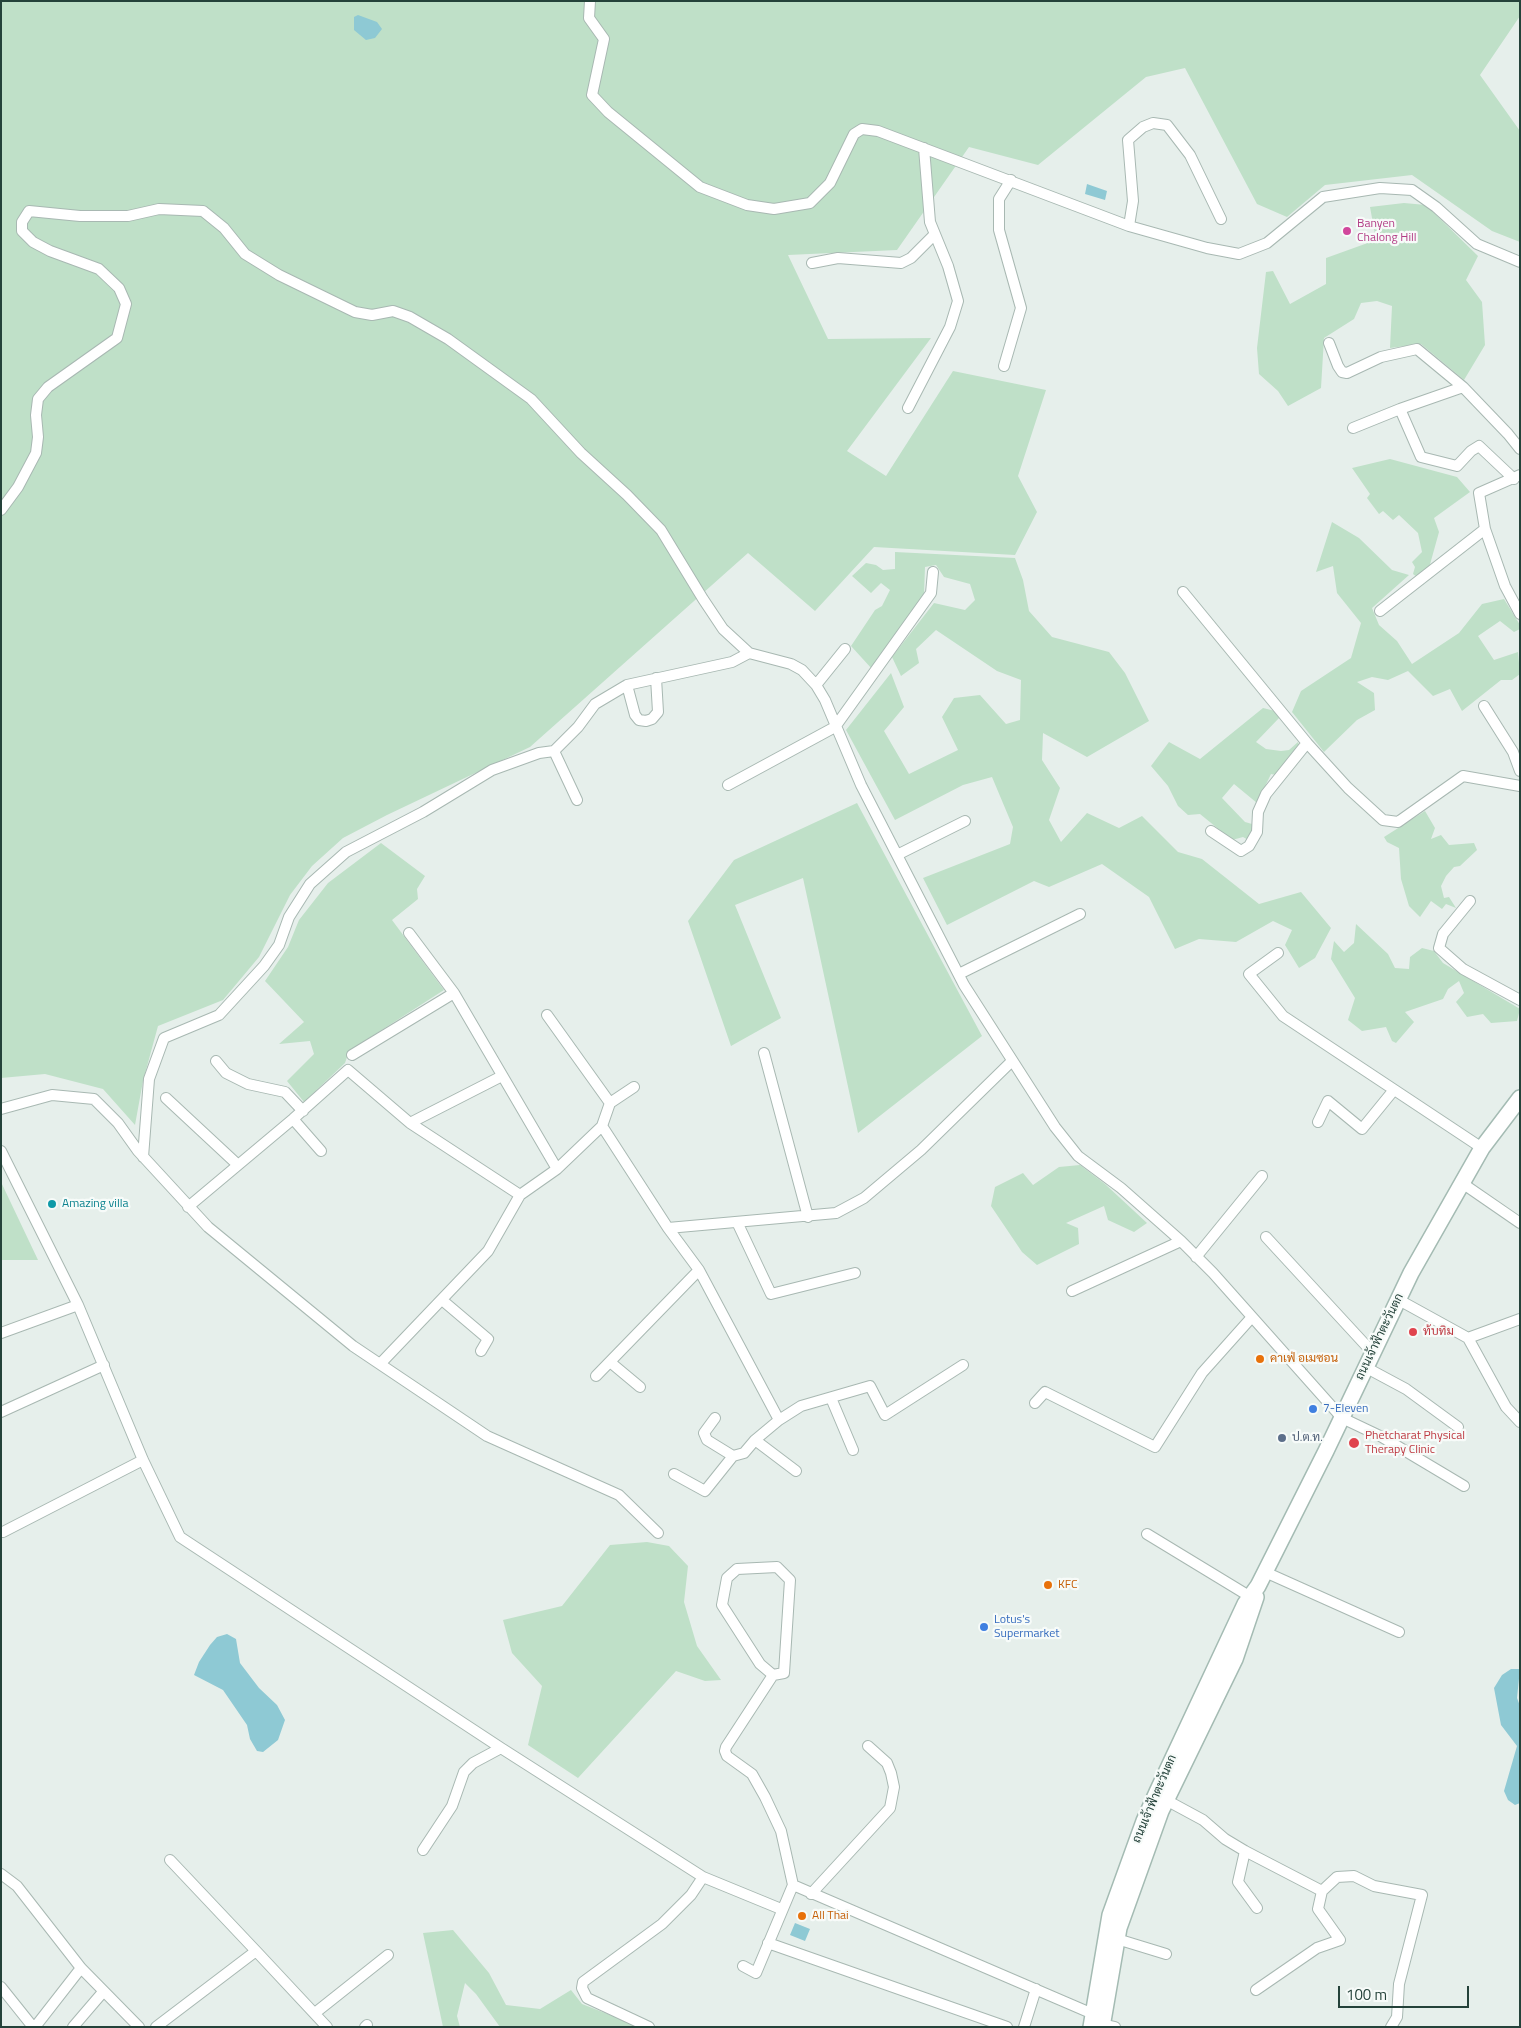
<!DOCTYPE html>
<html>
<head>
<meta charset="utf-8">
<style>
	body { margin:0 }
	#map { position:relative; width:1521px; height:2028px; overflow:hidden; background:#e6efeb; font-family:"Titillium Web",sans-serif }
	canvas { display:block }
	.frame { position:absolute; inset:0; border:2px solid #24423a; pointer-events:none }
	.scale { position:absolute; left:1338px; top:1986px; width:131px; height:22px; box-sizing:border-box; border:2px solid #24423a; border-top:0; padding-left:6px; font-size:15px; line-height:18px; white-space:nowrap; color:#24423a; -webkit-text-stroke:4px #f7fbf9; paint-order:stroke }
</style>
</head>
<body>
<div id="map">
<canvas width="1521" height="2028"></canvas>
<div class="frame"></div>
<div class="scale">100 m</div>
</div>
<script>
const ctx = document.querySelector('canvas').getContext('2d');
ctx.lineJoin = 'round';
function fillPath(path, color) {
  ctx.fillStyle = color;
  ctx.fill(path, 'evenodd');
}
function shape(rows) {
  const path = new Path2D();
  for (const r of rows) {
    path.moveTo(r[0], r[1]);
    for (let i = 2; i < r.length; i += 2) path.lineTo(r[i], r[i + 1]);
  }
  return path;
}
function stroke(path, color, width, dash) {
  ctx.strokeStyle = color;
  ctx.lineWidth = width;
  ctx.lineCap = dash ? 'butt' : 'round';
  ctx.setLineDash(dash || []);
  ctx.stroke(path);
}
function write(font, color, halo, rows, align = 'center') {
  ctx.font = font + ' "Titillium Web",Sarabun,sans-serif';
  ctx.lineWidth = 4.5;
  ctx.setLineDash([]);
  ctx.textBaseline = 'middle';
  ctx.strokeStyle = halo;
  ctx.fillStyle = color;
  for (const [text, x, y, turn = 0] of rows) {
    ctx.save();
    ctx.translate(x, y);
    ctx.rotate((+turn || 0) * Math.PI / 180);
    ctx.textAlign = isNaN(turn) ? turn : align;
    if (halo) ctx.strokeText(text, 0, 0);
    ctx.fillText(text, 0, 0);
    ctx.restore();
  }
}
const green = shape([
	[1,1,1520,1,1520,16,1480,75,1520,131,1520,242,1492,231,1412,175,1325,185,1287,217,1257,204,1185,68,1146,77,1038,165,969,147,897,250,788,255,828,339,931,338,847,451,886,476,953,371,1046,390,1018,476,1037,512,1015,555,874,547,815,611,748,553,530,747,387,815,343,838,312,866,290,895,259,957,223,1000,158,1026,143,1081,135,1125,103,1089,45,1074,1,1078],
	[1404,203,1426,205,1478,256,1466,280,1482,302,1485,345,1464,380,1421,344,1390,348,1392,306,1377,301,1361,303,1354,319,1324,338,1321,388,1288,406,1278,391,1259,374,1257,348,1266,272,1273,271,1290,304,1326,284,1326,258,1376,240,1370,207],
	[1390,459,1457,477,1470,492,1434,518,1439,532,1429,568,1417,577,1413,574,1415,567,1412,562,1422,552,1418,533,1399,515,1393,520,1383,511,1379,514,1367,498,1370,494,1352,468],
	[1332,522,1359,538,1392,570,1409,575,1372,608,1379,625,1397,641,1412,664,1459,633,1482,604,1504,599,1520,625,1520,629,1514,632,1500,621,1478,636,1494,660,1518,652,1520,674,1512,680,1501,680,1462,711,1450,689,1433,696,1408,671,1388,680,1372,677,1357,682,1374,693,1375,710,1357,720,1324,752,1292,712,1301,691,1351,658,1361,623,1337,593,1333,566,1316,572],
	[895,552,1015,558,1023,580,1029,611,1052,637,1109,652,1125,673,1149,721,1087,757,1043,733,1042,760,1060,788,1049,820,1061,842,1087,813,1119,828,1142,816,1178,852,1202,859,1259,904,1301,892,1331,928,1315,958,1299,968,1285,945,1292,930,1273,921,1236,942,1199,939,1175,949,1149,897,1102,864,1049,887,1034,881,947,925,923,878,1010,844,1013,827,992,777,963,785,895,820,846,730,891,673,904,707,884,731,909,774,958,750,942,717,954,698,980,695,1006,724,1020,720,1021,680,997,671,936,630,916,649,919,663,901,676,892,657,934,603,965,610,975,600,970,584,944,577,936,565,925,567,924,594,872,669,851,646,875,610,882,606,890,590,881,583,871,593,852,576,866,563,876,565,883,570,895,569],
	[1263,708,1275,711,1280,717,1256,742,1266,749,1281,751,1289,750,1298,742,1299,746,1276,775,1271,774,1257,803,1234,784,1222,798,1245,822,1252,824,1254,831,1250,841,1243,837,1232,840,1200,814,1188,815,1178,806,1168,786,1151,766,1169,742,1200,759],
	[857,803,982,1036,858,1133,803,878,735,905,781,1018,731,1046,688,921,734,860],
	[1425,811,1435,828,1431,839,1441,835,1449,845,1474,843,1477,850,1460,866,1454,867,1446,876,1441,886,1444,898,1449,897,1456,908,1446,904,1442,909,1431,901,1420,917,1409,906,1401,879,1399,848,1387,842,1384,837],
	[381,843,425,876,417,889,418,899,392,920,444,990,349,1051,345,1063,304,1102,287,1081,314,1054,310,1041,279,1044,304,1022,265,981,288,947,299,920,328,883],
	[1356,924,1388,954,1395,968,1409,969,1410,957,1422,948,1434,951,1443,963,1520,1009,1517,1021,1491,1023,1483,1014,1467,1017,1456,1002,1464,993,1459,981,1448,989,1443,999,1405,1012,1414,1022,1396,1043,1392,1041,1386,1027,1362,1031,1348,1020,1355,998,1331,959,1334,941,1344,952,1354,943],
	[1080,1165,1105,1184,1147,1223,1134,1232,1108,1220,1104,1206,1066,1223,1078,1228,1079,1244,1037,1265,1022,1252,991,1206,995,1187,1023,1173,1033,1185,1059,1167],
	[1,1182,38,1260,1,1260],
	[647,1542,669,1546,688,1566,684,1602,697,1646,721,1680,705,1681,676,1671,578,1778,528,1745,542,1686,512,1653,503,1620,562,1606,610,1545],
	[453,1930,489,1973,506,2005,540,2009,571,1990,582,2004,641,2027,500,2027,476,1994,465,1983,457,2016,460,2027,443,2027,423,1933]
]);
const water = shape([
	[358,15,377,22,382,29,375,38,366,40,354,30,354,17],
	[1087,184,1107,191,1105,200,1085,194],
	[227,1634,236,1639,240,1663,259,1688,277,1705,285,1720,278,1740,263,1752,257,1751,250,1739,247,1725,223,1690,194,1675,199,1662,210,1645,217,1637],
	[1511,1669,1520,1669,1517,1698,1520,1706,1520,1803,1515,1805,1508,1800,1504,1791,1517,1746,1501,1725,1494,1688,1502,1675],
	[795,1923,810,1929,805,1941,790,1935]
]);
const street = shape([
	[590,1,589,18,604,39,592,95,608,112,700,187,747,205,774,209,810,203,830,183,854,134,862,129,878,131,1129,226,1207,248,1239,254,1267,243,1323,197,1380,188,1412,190,1436,207,1477,244,1520,262],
	[1129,226,1133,201,1128,140,1143,127,1153,123,1167,125,1190,155,1221,219],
	[812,263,838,258,901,263,911,258,934,235],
	[1329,343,1338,366,1342,372,1347,373,1381,357,1417,349,1463,387,1508,434,1520,449],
	[1004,366,1021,308,999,230,999,199,1011,180],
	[908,408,950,327,958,301,948,266,930,222,924,148],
	[1400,409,1421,457,1457,466,1471,451,1479,446,1514,479],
	[1353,428,1400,409,1463,387],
	[1520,475,1479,493,1485,529,1505,586,1520,614],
	[1,510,18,487,36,453,38,437,36,415,38,399,48,387,117,338,126,304,119,288,99,269,50,251,33,242,22,231,22,222,29,211,80,216,128,216,159,209,203,211,224,228,245,254,279,275,355,312,372,315,393,311,410,317,448,339,531,399,581,453,627,495,661,530,703,599,723,629,749,653,791,664,802,670,816,685,825,700,861,785,964,985,1055,1127,1078,1156,1121,1188,1181,1241,1213,1273,1342,1418,1382,1437,1464,1486],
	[1183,592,1307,743,1348,788,1383,820,1398,822,1463,776,1520,786],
	[1380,611,1485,529],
	[627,685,635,715,639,720,646,721,652,719,658,712,656,678],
	[816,685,845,649],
	[1484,706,1513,752,1520,771],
	[554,751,577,800],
	[728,785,835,727,931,593,933,572],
	[1211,831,1241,851,1249,846,1257,832,1258,812,1266,794,1307,743],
	[899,854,965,821],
	[1470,901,1443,934,1439,948,1463,969,1520,1000],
	[409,933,454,993,557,1169,602,1126,668,1228,699,1270,779,1420],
	[1278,953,1249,974,1283,1016,1482,1148],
	[959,974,1080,914],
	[547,1015,610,1103,602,1126],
	[764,1053,808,1217],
	[352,1055,454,993],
	[216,1061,226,1073,248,1084,285,1092,303,1111],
	[166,1098,238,1165],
	[610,1103,634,1087],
	[1,1109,52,1095,94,1099,118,1123,138,1151,208,1227,353,1346,487,1436,619,1495,658,1533],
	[293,1119,321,1151],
	[1318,1122,1328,1101,1362,1129,1393,1091],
	[410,1123,502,1076],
	[1,1151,78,1305,143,1460,180,1537,501,1748,703,1877,781,1909],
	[143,1157,149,1079,164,1038,219,1015,264,966,279,945,289,917,310,884,346,852,423,812,492,770,539,753,554,751,578,727,595,704,627,685,732,662,749,653],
	[1462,1183,1520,1223],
	[188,1207,293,1119,348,1070,410,1123,520,1195,557,1169],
	[737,1222,771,1294,855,1273],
	[668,1228,836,1213,864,1198,921,1150,1012,1061],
	[1266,1237,1372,1352],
	[1196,1257,1262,1176],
	[1072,1291,1181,1241],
	[442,1300,488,1339,481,1351],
	[1399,1300,1468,1338,1506,1407,1520,1422],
	[1,1333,78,1305],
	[1468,1338,1520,1319],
	[610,1362,640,1387],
	[380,1364,488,1251,520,1195],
	[1365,1367,1406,1389,1458,1427],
	[596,1376,699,1270],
	[831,1398,853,1450],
	[1035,1403,1045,1392,1155,1447,1202,1373,1252,1317],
	[1,1412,104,1365],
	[715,1418,704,1433,707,1440,733,1456],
	[755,1440,796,1471],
	[674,1474,705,1491,733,1456,744,1453,755,1440,779,1420,801,1406,870,1386,885,1415,963,1365],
	[3,1532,143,1460],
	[1147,1534,1249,1596],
	[777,1567,790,1580,784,1673,773,1675,760,1664,722,1605,727,1578,737,1569,777,1567],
	[1265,1572,1399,1632],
	[1166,1800,1203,1820,1225,1839,1245,1851,1322,1891,1337,1877,1354,1876,1374,1886,1422,1895,1399,1984,1397,2017,1391,2027],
	[423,1850,452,1806,464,1772,473,1763,501,1748],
	[1245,1851,1238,1882,1257,1908],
	[170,1860,256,1951],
	[1,1874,17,1886,81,1968,139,2027],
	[793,1885,1093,2014],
	[811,1894,890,1808,894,1787,891,1773,887,1763,868,1746],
	[1117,1939,1166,1954],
	[768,1943,1007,2027],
	[743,1966,756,1973,793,1885,781,1831,765,1797,752,1774,727,1756,725,1751,726,1747,773,1675],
	[1,1987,33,2027],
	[1256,1990,1317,1948,1340,1940,1318,1909,1322,1891],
	[315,2013,388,1955],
	[1102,2024,1115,2027],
	[35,2027,81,1968],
	[73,2027,103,1992],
	[156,2027,256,1951,327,2027],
	[365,2027,367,2025],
	[649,2027,587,1998,582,1988,583,1982,662,1924,691,1895,703,1877],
	[1024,2027,1036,1989]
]);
const secondary = shape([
	[1091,2027,1110,1915,1144,1821,1157,1792,1245,1604,1258,1586,1326,1451,1411,1273,1482,1148,1520,1098],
	[1102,2027,1119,1928,1161,1811,1235,1659,1256,1597]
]);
const markers = [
	[1347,231,5,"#d1479c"],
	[52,1204,5,"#0f9aa8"],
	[1413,1332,5,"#e0444e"],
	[1260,1359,5,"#e8710a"],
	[1313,1409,5,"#3f7fe0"],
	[1282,1438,5,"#5c6f8a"],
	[1354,1443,6,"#e0444e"],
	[1048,1585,5,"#e8710a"],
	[984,1627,5,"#3f7fe0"],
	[802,1916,5,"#e8710a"]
];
const hotelNames = [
	["Banyen",1357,224],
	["Chalong Hill",1357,238]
];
const cultureNames = [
	["Amazing villa",62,1204]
];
const healthNames = [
	["ท้บทิม",1423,1332],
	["Phetcharat Physical",1365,1436],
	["Therapy Clinic",1365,1450]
];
const streetNames = [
	["ถนนเจ้าฟ้าตะวันตก",1380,1337,-64],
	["ถนนเจ้าฟ้าตะวันตก",1155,1799,-67]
];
const foodNames = [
	["คาเฟ่ อเมซอน",1270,1359],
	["KFC",1058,1585],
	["All Thai",812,1916]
];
const shopNames = [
	["7-Eleven",1323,1409],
	["Lotus's",994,1620],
	["Supermarket",994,1634]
];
const serviceNames = [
	["ป.ต.ท.",1292,1438]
];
fillPath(green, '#bfe0c8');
fillPath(water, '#8ec9d4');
stroke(street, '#a8b8b2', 12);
stroke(secondary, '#a4bbb3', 18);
stroke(street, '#fff', 10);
stroke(secondary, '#fff', 15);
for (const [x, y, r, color] of markers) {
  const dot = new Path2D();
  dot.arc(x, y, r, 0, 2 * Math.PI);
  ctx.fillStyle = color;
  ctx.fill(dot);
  stroke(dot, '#f7fbf9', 2);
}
write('12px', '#b23c85', '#f7fbf9', hotelNames, 'left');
write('12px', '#0d838f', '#f7fbf9', cultureNames, 'left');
write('12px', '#be3a42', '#f7fbf9', healthNames, 'left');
write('12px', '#24423a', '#f7fbf9', streetNames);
write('12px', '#c56008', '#f7fbf9', foodNames, 'left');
write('12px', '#366cbe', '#f7fbf9', shopNames, 'left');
write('12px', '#4e5e75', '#f7fbf9', serviceNames, 'left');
</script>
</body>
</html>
